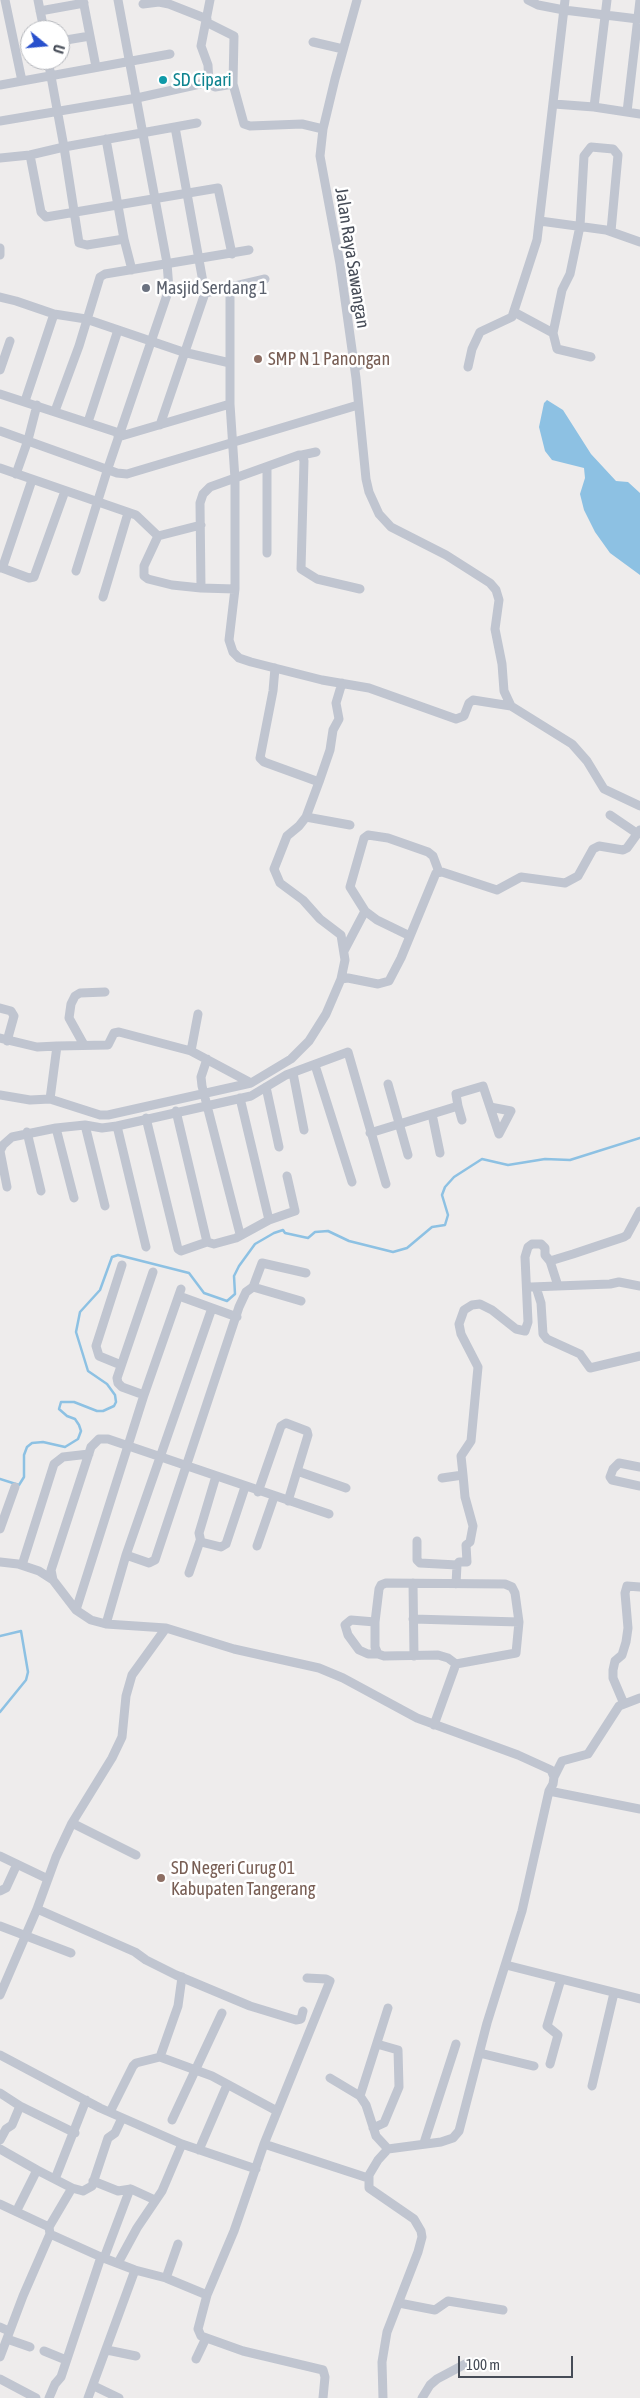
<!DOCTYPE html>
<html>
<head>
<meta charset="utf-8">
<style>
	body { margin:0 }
	#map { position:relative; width:640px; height:2398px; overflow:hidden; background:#eeecec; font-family:"Asap Condensed",sans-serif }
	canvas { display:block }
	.north { position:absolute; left:20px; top:20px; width:50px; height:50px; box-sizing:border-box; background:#fff; border:1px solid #b5b7bc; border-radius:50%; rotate:107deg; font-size:14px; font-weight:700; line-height:20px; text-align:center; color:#464c57 }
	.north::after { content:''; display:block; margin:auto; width:18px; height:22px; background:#2850cc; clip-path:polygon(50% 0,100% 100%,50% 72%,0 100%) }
	.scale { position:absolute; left:458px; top:2356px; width:115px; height:22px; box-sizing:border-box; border:2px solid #464c57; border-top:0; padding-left:6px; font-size:15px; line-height:18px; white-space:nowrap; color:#464c57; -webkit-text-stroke:4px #fff; paint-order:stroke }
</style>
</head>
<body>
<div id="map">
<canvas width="640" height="2398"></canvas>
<div class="north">U</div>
<div class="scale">100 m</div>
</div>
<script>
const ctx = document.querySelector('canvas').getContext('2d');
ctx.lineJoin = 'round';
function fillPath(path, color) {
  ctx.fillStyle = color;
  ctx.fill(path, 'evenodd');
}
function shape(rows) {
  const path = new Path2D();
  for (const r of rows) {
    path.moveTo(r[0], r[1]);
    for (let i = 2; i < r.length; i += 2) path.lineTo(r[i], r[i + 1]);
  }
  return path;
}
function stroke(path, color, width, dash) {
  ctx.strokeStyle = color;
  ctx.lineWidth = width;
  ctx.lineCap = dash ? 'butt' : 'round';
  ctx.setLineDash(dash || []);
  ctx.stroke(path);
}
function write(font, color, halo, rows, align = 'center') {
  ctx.font = font + ' "Asap Condensed",sans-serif';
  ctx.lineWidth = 5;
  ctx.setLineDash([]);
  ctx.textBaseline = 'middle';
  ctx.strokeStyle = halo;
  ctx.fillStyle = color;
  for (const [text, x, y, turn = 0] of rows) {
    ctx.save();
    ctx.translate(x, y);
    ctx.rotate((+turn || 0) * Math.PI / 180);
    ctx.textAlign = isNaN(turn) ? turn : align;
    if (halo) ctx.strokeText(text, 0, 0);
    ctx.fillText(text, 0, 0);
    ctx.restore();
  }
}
const water = shape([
	[547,400,563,410,591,454,616,481,628,482,640,493,640,575,610,553,595,532,584,510,580,494,585,478,584,468,552,460,545,451,539,427,544,403]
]);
const stream = shape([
	[0,1479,19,1485,24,1477,24,1455,27,1447,32,1443,43,1442,65,1447,78,1439,81,1431,79,1425,75,1419,67,1416,59,1409,61,1402,74,1402,97,1411,103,1411,114,1406,116,1402,115,1395,107,1384,88,1371,76,1332,80,1312,100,1290,112,1257,118,1255,189,1273,204,1293,227,1301,235,1294,234,1276,239,1266,255,1244,274,1233,283,1230,285,1233,308,1238,315,1232,328,1231,349,1241,393,1252,407,1248,432,1227,445,1225,448,1215,442,1195,445,1187,454,1177,482,1159,508,1165,545,1159,570,1160,640,1138],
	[0,1636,21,1631,28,1672,26,1680,0,1712]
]);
const minor = shape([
	[5,0,22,81],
	[38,0,44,30],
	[83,0,96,67],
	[210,0,201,46,208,65,209,84,215,87,233,84,244,124,250,126,302,124,323,129],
	[357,0,335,79,323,129,320,156,340,264,356,378,366,479,369,492,379,514,391,527,446,555,490,583,496,590,499,600,495,629,502,664,504,691,511,706,572,744,587,761,604,789,640,806],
	[528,0,538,5,564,10,638,19],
	[143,4,159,2,169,4,207,19],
	[40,11,84,3],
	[206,22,234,36,233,84],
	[60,41,90,36],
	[313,42,343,49],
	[48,60,64,147,197,123],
	[0,85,170,54],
	[554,104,594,107,607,0],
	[594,107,640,114],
	[627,112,640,0],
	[0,121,137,98,209,82],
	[106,139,124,239,132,270],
	[30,155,41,212,46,217,218,188,232,254],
	[0,158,30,155,64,147,79,243,87,245,124,239],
	[540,221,606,230,640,242],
	[0,248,0,255],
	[230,288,230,404,235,479,235,589,229,640,233,652,239,658,251,662,322,680,369,688,456,719,464,716,469,703,473,700,511,706],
	[205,293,265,279],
	[0,297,16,301,54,314,86,319,183,352,230,363],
	[514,312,553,333,557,349,591,357],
	[553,333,562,290,570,274,580,226,584,156,591,147,613,149,618,155,611,231],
	[468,367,472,349,480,332,512,317,537,240,565,0],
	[355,368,371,358,377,358],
	[0,370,10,341],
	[0,394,119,433],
	[25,401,54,314],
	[55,411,79,346,100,277,105,274,249,250],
	[88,422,118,330],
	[160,425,205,293,175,127],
	[0,431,117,473,127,474,358,405],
	[118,437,230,404],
	[302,455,316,452],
	[267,467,267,553],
	[0,468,136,515,158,536],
	[16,474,28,440,37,405],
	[0,568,3,566,32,480],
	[2,568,29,578,34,577,65,491],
	[76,571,108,468,169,289,167,263,118,0],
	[201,588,172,585,148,579,144,576,144,566,158,536,201,525],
	[235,589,201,588,200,503,203,494,210,487,299,455,302,455,304,461,301,569,317,579,360,589],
	[103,597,128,513],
	[275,668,273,691,260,758,264,762,319,782],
	[610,815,638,834],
	[306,817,350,825],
	[365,911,350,887,364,838,368,835,388,838,428,852,433,856,439,872],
	[344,951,365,911,377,920,410,936],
	[341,979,345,960,341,935,320,919,303,900,280,883,274,869,287,836,299,826,306,817,319,782,330,750,333,730,339,719,336,703,342,683],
	[0,1008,11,1011,14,1016,7,1041],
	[0,1038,37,1047,57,1046,50,1099],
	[84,1045,69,1018,71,1004,75,996,80,993,105,992],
	[57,1046,108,1045,114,1033,119,1032,191,1051,251,1083],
	[191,1051,198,1014],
	[207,1059,201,1077,202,1086,240,1234],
	[315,1065,352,1182],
	[293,1073,304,1130],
	[388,1084,408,1155],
	[266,1087,279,1147],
	[0,1095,30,1100,50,1099,100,1115,108,1115,251,1083,291,1059,309,1041,326,1014,341,979,348,978,378,984,389,981,401,958,436,873,442,872,497,890,521,877,565,883,578,876,593,849,599,846,623,850,627,848,640,830],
	[240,1098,269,1220],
	[458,1106,456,1094,483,1086,499,1134],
	[490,1107,511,1111,499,1134],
	[432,1114,440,1153],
	[146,1118,178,1249,181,1251,207,1242,176,1111],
	[85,1125,105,1206],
	[117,1126,146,1247],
	[56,1128,74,1198],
	[27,1132,41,1191],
	[370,1133,458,1106,462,1120],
	[7,1187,0,1151,3,1145,12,1137,56,1128,85,1125,102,1128,117,1126,251,1096,286,1075,348,1052,386,1184],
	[207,1242,214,1244,236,1238,269,1220,295,1211,287,1176],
	[550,1261,558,1286],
	[253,1287,301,1301],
	[531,1287,610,1284,619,1282,640,1286],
	[536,1287,541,1303,543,1334,547,1339,580,1354,590,1368,640,1356],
	[179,1296,237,1317],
	[121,1365,99,1356,96,1346,122,1265],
	[144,1395,122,1387,118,1383,117,1378,153,1272],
	[640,1467,619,1463,613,1469,610,1477,612,1480,640,1486],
	[297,1471,346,1488],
	[463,1475,461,1456,471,1441,478,1367,461,1334,459,1324,464,1310,472,1305,480,1304,492,1310,516,1329,525,1331,528,1322,525,1257,528,1247,532,1244,541,1244,545,1248,545,1255,550,1261,573,1254,624,1237,627,1235,640,1211],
	[216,1476,199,1533,201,1542,221,1547,226,1544,245,1487],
	[442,1478,463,1475,465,1497,473,1526,470,1542,466,1545,467,1562,459,1562,457,1565,456,1584],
	[258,1492,281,1426,286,1423,307,1431,308,1435,288,1501],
	[0,1529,15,1487],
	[417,1541,417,1560,420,1563,457,1565],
	[257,1546,274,1497],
	[126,1555,149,1563,155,1560,239,1307,246,1292,253,1287,262,1263,306,1273],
	[0,1562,18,1564,39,1571,53,1580,76,1610,91,1620,106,1624,166,1628,234,1649,319,1668,343,1678,417,1718,518,1755,551,1770,554,1777,553,1784,549,1791,522,1911,487,2023,459,2131,453,2138,441,2142,388,2149,378,2160,369,2175,369,2188,414,2219,421,2231,422,2237,418,2252,387,2332,382,2362,383,2398],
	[23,1562,54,1464,63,1457,89,1454],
	[189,1573,200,1541],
	[53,1580,51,1570,91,1447,99,1439,108,1439,329,1514],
	[413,1583,414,1656],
	[76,1610,144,1395,181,1289],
	[413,1619,519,1622],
	[375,1622,351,1620,345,1625,348,1635,359,1650,368,1654,378,1654],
	[106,1624,126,1555,212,1308],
	[624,1704,613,1678,613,1670,615,1661,622,1655,626,1642,628,1628,625,1593,627,1586,640,1587],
	[434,1725,456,1664,516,1653,519,1622,515,1593,512,1587,505,1584,386,1583,381,1585,379,1589,375,1622,375,1647,378,1654,384,1656,438,1655,448,1658,456,1664],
	[554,1777,562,1761,588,1754,619,1706,640,1698],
	[549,1791,640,1809],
	[72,1823,136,1855],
	[0,1856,48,1879],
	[0,1891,6,1888,17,1864],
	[37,1909,135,1952,146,1960,176,1975,250,2006,296,2020,301,2019,303,2011],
	[0,1926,71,1953],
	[506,1965,640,1999],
	[307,1978,326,1979,330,1981,264,2144,234,2231,207,2295,198,2329,201,2336,243,2351,323,2370,325,2377,323,2398],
	[0,1995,37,1909,56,1857,72,1823,112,1758,122,1737,126,1696,132,1675,166,1628],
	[480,2053,534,2066],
	[0,2055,100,2108,182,2144,162,2191,137,2228,118,2263],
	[160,2057,178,2006,182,1977],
	[550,2064,558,2035,547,2026,561,1979],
	[330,2078,360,2096,366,2105,376,2136,388,2149],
	[592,2086,614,1993],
	[0,2093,20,2106,75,2133],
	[360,2096,388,2008],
	[110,2112,133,2066,136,2063,160,2057,212,2076,277,2111],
	[172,2120,222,2013],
	[373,2128,384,2123,399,2087,398,2050,377,2044],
	[0,2140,6,2129,12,2125,20,2106],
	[424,2143,456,2044],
	[182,2144,256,2169],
	[264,2144,368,2178],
	[0,2149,37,2170],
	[199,2150,227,2085],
	[55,2179,86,2100],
	[93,2181,118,2191,131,2189,155,2200],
	[72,2188,83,2191,92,2186,108,2138,115,2133,122,2118],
	[0,2204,49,2227],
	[50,2234,101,2257,135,2270,166,2278,207,2295],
	[104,2258,130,2189],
	[166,2278,178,2244],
	[399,2303,435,2310,448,2301,503,2310],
	[0,2327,9,2331],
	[7,2339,30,2347],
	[107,2350,136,2356],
	[44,2351,66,2360],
	[0,2357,23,2296,50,2234,49,2227,72,2188,37,2170,17,2210],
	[196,2359,206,2338],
	[0,2379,36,2398],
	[94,2386,119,2398],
	[49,2398,55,2384,61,2377,101,2257],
	[88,2398,135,2270],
	[422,2398,430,2385,437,2379,469,2362]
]);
const markers = [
	[163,80,5,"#0f9aa8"],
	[146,288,5,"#6b7280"],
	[258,359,5,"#8d6e63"],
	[161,1878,5,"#8d6e63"]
];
const cultureNames = [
	["SD Cipari",173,80]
];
const streetNames = [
	["Jalan Raya Sawangan",352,258,81]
];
const worshipNames = [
	["Masjid Serdang 1",156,288]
];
const educationNames = [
	["SMP N 1 Panongan",268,359],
	["SD Negeri Curug 01",171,1868],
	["Kabupaten Tangerang",171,1889]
];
fillPath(water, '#8dc1e3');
stroke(stream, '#8dc1e3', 2.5);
stroke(minor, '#c0c5d0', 9);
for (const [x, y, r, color] of markers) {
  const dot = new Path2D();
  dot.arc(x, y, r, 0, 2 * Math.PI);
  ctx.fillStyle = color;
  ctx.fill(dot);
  stroke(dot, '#fff', 2);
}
write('18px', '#0d838f', '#fff', cultureNames, 'left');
write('18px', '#464c57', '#fff', streetNames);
write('18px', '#5b616d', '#fff', worshipNames, 'left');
write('18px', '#785e54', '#fff', educationNames, 'left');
</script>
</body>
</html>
